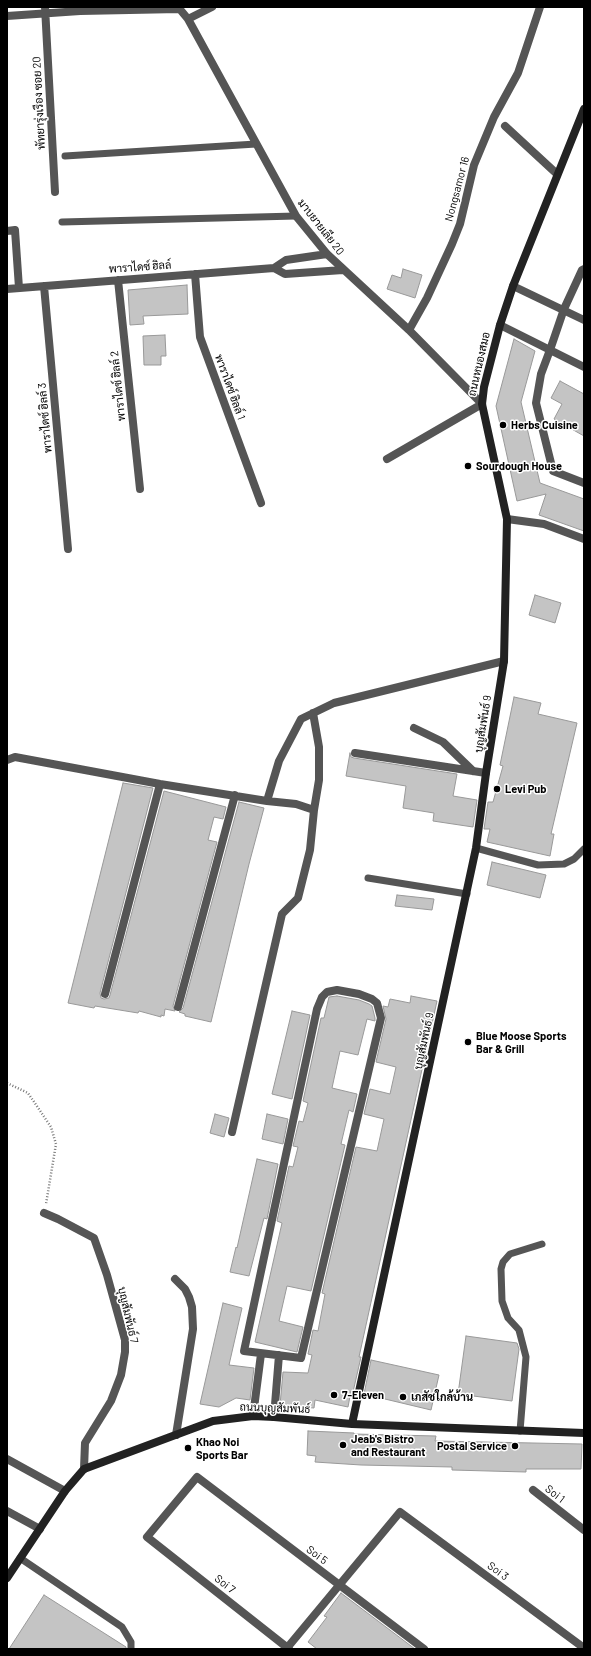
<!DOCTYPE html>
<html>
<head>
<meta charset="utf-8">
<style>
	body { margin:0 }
	#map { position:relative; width:591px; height:1656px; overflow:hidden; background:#fff; font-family:Barlow,sans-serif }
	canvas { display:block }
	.frame { position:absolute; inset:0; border:8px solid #000; pointer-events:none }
</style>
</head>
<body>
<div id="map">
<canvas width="591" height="1656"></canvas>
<div class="frame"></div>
</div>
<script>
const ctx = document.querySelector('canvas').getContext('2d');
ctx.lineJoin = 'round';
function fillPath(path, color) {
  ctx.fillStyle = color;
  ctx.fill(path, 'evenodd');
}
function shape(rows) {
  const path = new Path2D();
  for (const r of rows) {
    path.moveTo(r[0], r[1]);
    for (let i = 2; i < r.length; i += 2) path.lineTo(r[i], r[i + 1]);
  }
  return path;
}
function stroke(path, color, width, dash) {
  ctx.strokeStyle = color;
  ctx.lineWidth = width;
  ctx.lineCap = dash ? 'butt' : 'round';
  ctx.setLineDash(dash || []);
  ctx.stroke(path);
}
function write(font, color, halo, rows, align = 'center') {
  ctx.font = font + ' Barlow,Sarabun,sans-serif';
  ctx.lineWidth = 3;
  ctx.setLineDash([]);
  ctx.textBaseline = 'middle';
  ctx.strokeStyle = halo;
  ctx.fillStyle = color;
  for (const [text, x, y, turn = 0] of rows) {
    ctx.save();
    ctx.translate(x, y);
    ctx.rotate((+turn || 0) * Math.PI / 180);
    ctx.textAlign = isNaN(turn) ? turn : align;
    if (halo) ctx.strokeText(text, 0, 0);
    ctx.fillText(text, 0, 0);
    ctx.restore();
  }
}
const building = shape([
	[403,269,422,275,415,298,387,289,392,275,401,278,403,269],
	[187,285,188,314,143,316,144,324,130,325,128,290,187,285],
	[165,335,166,356,161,356,161,365,144,365,143,336,165,335],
	[514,339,535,351,521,402,540,483,584,499,584,531,539,515,546,494,517,501,496,406,514,339],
	[560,381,584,394,584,436,554,419,562,404,551,398,560,381],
	[535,595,561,603,555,623,529,615,535,595],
	[514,697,541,703,538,714,577,723,551,834,554,834,550,856,487,842,490,829,484,829,488,802,493,802,503,766,500,765,514,697],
	[350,753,351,757,354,758,457,774,453,796,477,800,473,827,433,821,434,813,403,808,406,786,346,776,350,753],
	[123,783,153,788,100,993,101,998,104,999,109,998,110,995,164,791,226,807,223,819,214,817,208,840,217,842,173,1006,175,1011,165,1009,164,1016,161,1015,161,1017,139,1011,138,1013,95,1006,94,1008,68,1003,123,783],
	[239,802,264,808,249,864,211,1022,185,1016,185,1014,179,1012,183,1008,239,802],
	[492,862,546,875,540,898,487,885,492,862],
	[397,895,434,899,432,910,395,906,397,895],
	[337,996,359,1000,369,1004,372,1006,375,1018,375,1021,367,1019,358,1055,340,1051,332,1088,357,1094,353,1112,349,1110,341,1144,345,1145,311,1291,287,1286,279,1321,303,1327,297,1352,255,1342,282,1223,277,1221,289,1166,293,1167,298,1147,293,1146,299,1121,303,1122,308,1103,303,1101,321,1018,324,1018,329,997,337,996],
	[411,996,437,1001,359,1357,361,1357,353,1392,351,1391,348,1407,315,1400,314,1408,280,1405,283,1372,308,1373,312,1355,308,1354,313,1330,318,1331,325,1294,322,1293,356,1147,377,1151,384,1119,364,1114,370,1089,390,1094,396,1067,376,1062,386,1019,383,1006,388,1007,390,999,410,1003,411,996],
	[292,1011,310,1015,292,1099,272,1094,292,1011],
	[215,1114,229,1118,224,1137,210,1133,215,1114],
	[267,1114,288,1119,283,1144,262,1139,267,1114],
	[257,1159,278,1164,267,1219,264,1218,249,1276,230,1272,236,1247,237,1248,257,1159],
	[223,1303,242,1308,229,1365,254,1368,250,1400,236,1398,219,1407,200,1404,223,1303],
	[466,1336,517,1343,519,1349,512,1401,458,1394,466,1336],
	[371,1360,439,1375,431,1410,364,1394,371,1360],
	[308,1431,354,1433,354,1434,436,1436,435,1441,582,1444,581,1469,526,1469,526,1472,452,1470,452,1467,361,1465,315,1462,316,1456,307,1455,308,1431],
	[341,1593,415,1649,317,1649,308,1642,327,1617,324,1616,341,1593],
	[44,1595,126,1647,126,1649,9,1649,44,1595]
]);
const path = shape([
	[7,1083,28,1093,51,1127,56,1144,46,1204]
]);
const lane = shape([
	[65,156,256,144],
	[62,222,296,216],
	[476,848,538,865,564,864,574,859,584,849],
	[368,878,467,894],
	[520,1431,526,1357,519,1330,508,1318,502,1301,501,1269,503,1262,510,1254,542,1244],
	[20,1558,122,1627,131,1642,131,1649]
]);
const street = shape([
	[45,7,55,192],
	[178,7,188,19,296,216,327,254,409,330,482,404,387,459],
	[7,16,80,11,179,9],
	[188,19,212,7],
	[505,126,557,174],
	[7,231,15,230,19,288],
	[327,254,286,260,274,268,285,274,343,270],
	[584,269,582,270,564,309,550,350,541,374,536,403,553,471,584,483],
	[195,274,200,337,261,503],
	[118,280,140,489],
	[44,286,68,549],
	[513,286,584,320],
	[7,289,274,268],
	[500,325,584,367],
	[409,330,427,298,452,244,460,224,474,165,494,117,518,73,540,7],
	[507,519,544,524,584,539],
	[414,728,443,742,473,771],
	[355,753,486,773],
	[7,760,15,757,160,784,267,801,279,761,301,719,334,703,504,661],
	[267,801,296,804,314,810],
	[337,990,359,994,372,999,377,1003,381,1018,301,1358,244,1351,317,1009,322,997,327,992,337,990],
	[105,994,160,784],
	[178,1007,235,795],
	[232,1132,282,914,298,898,310,850,314,810,319,780,319,747,313,713],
	[44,1213,58,1219,94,1238,107,1275,125,1340,125,1352,121,1375,111,1401,85,1443,84,1469],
	[175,1279,185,1289,189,1297,192,1307,193,1329,176,1435],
	[253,1416,261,1354],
	[274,1417,279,1355],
	[7,1459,65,1491],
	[533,1490,584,1530],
	[7,1511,40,1529],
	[287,1648,400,1512,584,1648],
	[289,1649,147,1537,197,1477,424,1649]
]);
const secondary = shape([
	[352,1424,476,848,486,773,504,661,507,519,482,404,484,387,500,325,513,286,584,109],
	[7,1578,65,1491,84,1469,213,1421,253,1416,274,1417,352,1424,584,1433]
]);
const markers = [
	[503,425,4,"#000"],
	[468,466,4,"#000"],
	[497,789,4,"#000"],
	[468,1042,4,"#000"],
	[334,1395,4,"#000"],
	[403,1397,4,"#000"],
	[343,1445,4,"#000"],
	[515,1446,4,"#000"],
	[188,1448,4,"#000"]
];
const streetNames = [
	["พัทยารุ่งเรือง ซอย 20",39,103,-93],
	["Nongsamor 16",457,189,-75],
	["มาบยายเลีย 20",321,227,52],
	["พาราไดซ์ ฮิลล์",140,267,-4],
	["ถนนหนองสมอ",479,364,-77],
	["พาราไดซ์ ฮิลล์ 2",118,386,-96],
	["พาราไดซ์ ฮิลล์ 1",230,387,70],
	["พาราไดซ์ ฮิลล์ 3",45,418,-95],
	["บุญสัมพันธ์ 9",483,724,-81],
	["บุญสัมพันธ์ 9",424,1041,-78],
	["บุญสัมพันธ์ 7",128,1315,77],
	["ถนนบุญสัมพันธ์",275,1408,2],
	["Soi 1",555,1494,38],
	["Soi 5",317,1555,37],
	["Soi 3",498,1571,36],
	["Soi 7",225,1584,38]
];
const poiNames = [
	["Herbs Cuisine",511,425],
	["Sourdough House",476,466],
	["Levi Pub",505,789],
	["Blue Moose Sports",476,1036],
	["Bar & Grill",476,1049],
	["7-Eleven",342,1395],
	["เภสัชใกล้บ้าน",411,1397],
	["Jeab's Bistro",351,1439],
	["and Restaurant",351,1452],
	["Khao Noi",196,1442],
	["Sports Bar",196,1455],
	["Postal Service",507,1446,"right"]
];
fillPath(building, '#c4c4c4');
stroke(building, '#999', 1);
stroke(path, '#777', 2.5, [1, 2]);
stroke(lane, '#555', 7);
stroke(street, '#555', 8);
stroke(secondary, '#222', 8);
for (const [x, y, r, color] of markers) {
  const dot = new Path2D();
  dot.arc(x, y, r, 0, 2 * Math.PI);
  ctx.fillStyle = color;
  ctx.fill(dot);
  stroke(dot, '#fff', 1.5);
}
write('11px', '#000', '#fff', streetNames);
write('bold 11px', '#000', '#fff', poiNames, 'left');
</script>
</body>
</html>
